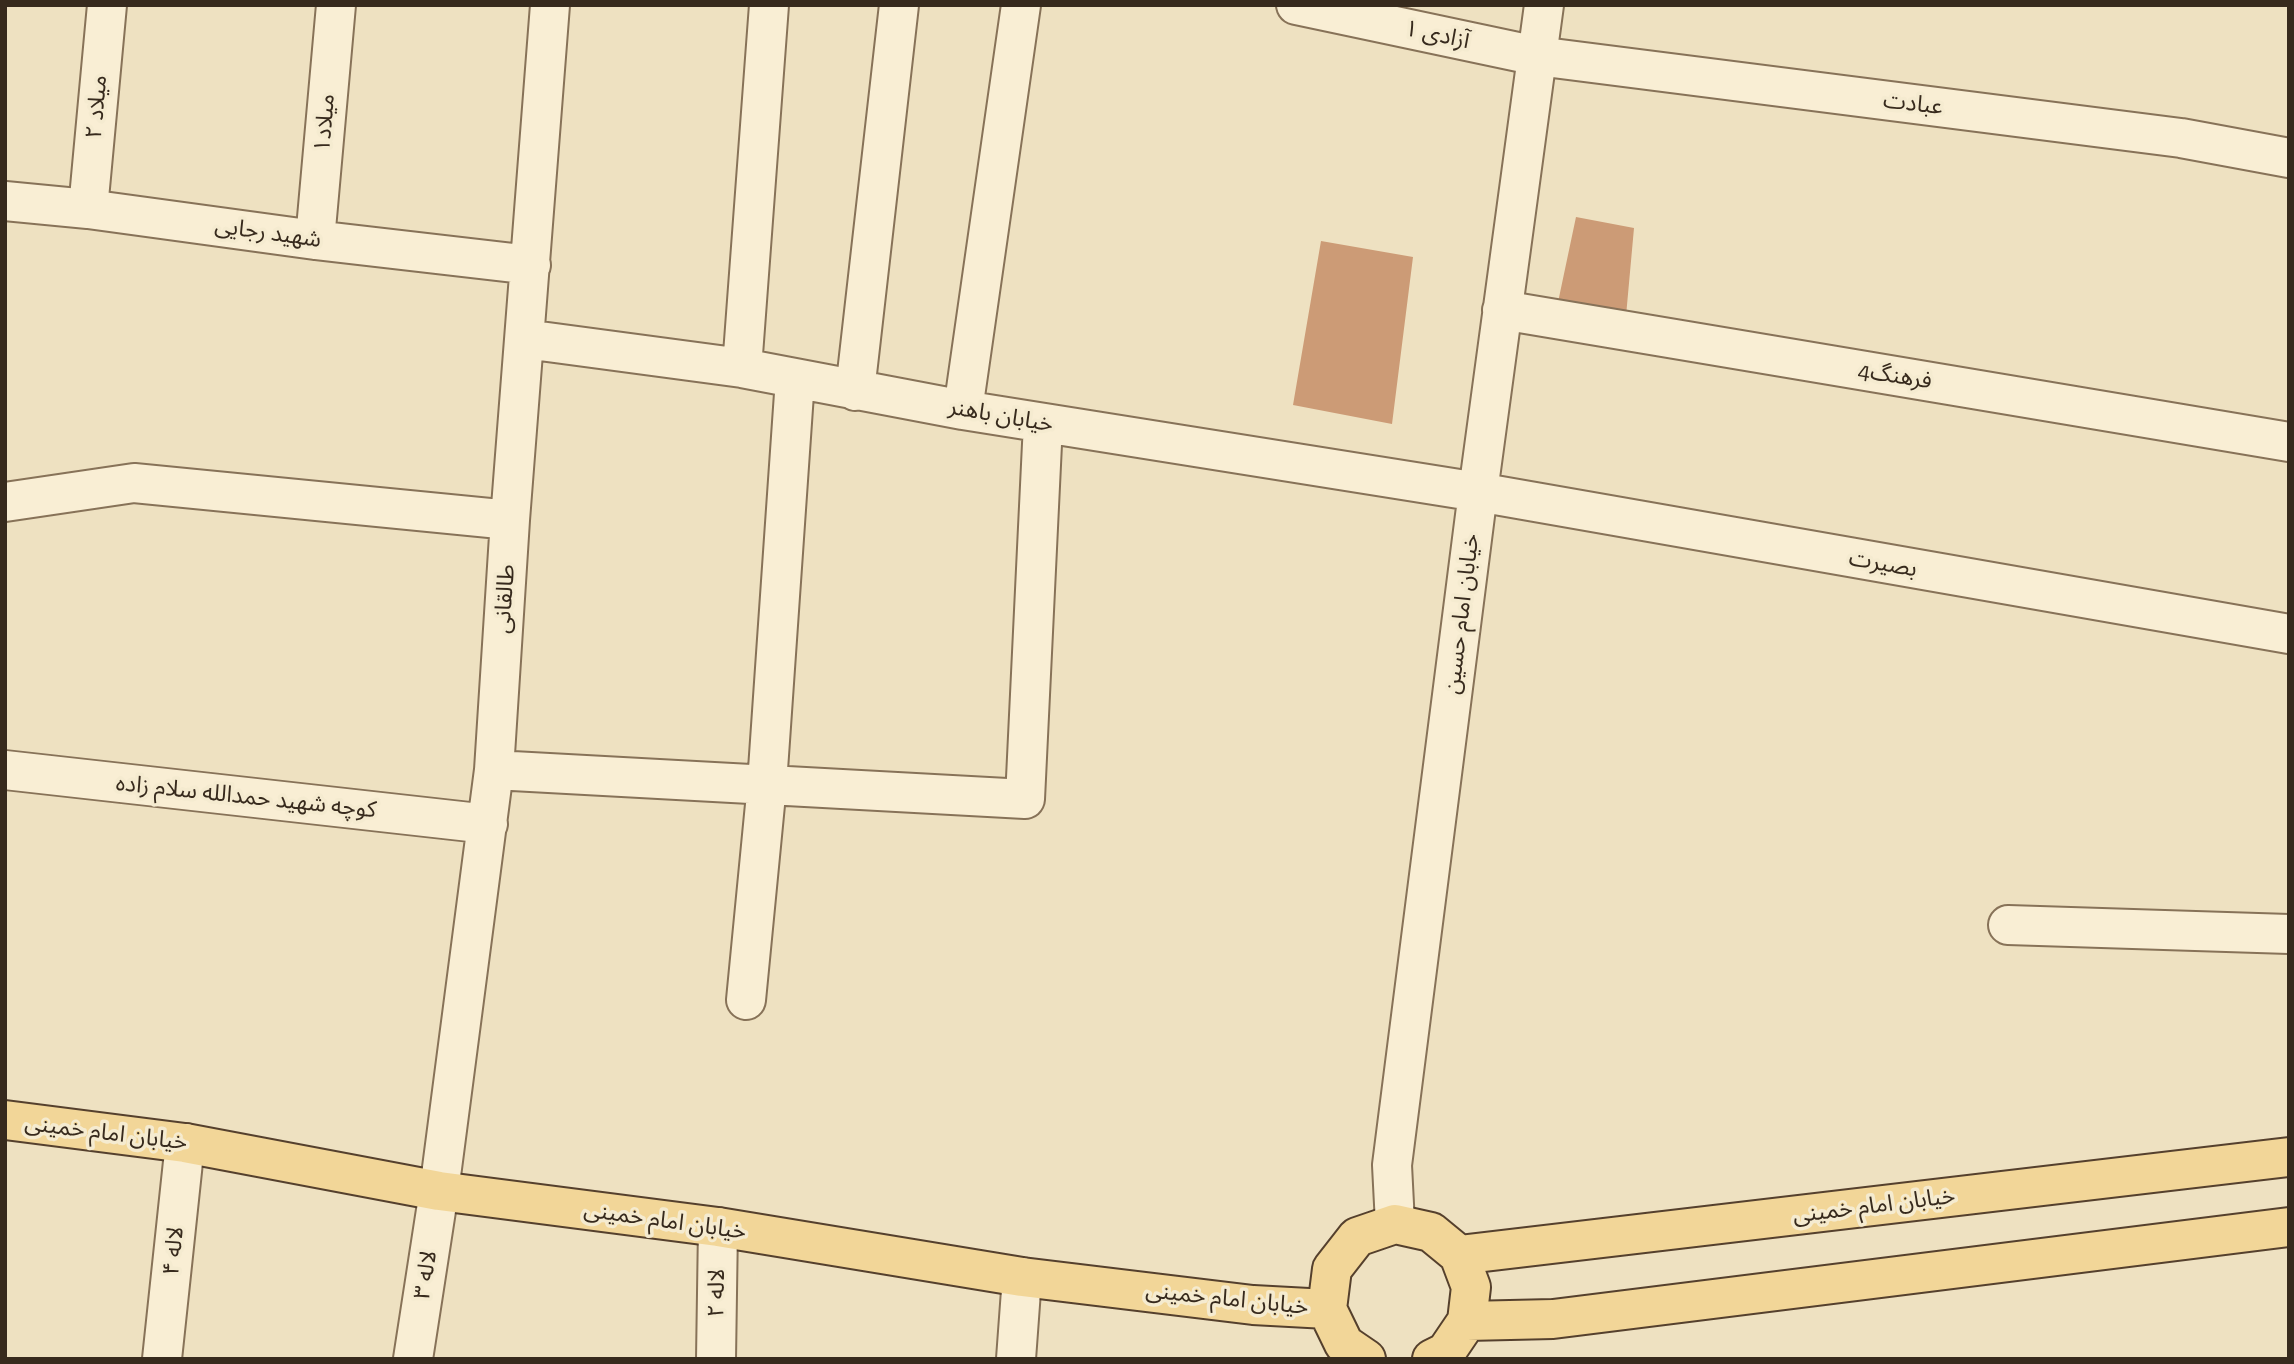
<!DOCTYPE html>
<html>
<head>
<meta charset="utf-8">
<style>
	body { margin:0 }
	#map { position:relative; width:2294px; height:1364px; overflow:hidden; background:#eee1c1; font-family:"Zilla Slab",serif }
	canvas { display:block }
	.frame { position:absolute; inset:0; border:7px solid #372a1d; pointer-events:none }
</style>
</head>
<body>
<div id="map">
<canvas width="2294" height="1364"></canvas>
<div class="frame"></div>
</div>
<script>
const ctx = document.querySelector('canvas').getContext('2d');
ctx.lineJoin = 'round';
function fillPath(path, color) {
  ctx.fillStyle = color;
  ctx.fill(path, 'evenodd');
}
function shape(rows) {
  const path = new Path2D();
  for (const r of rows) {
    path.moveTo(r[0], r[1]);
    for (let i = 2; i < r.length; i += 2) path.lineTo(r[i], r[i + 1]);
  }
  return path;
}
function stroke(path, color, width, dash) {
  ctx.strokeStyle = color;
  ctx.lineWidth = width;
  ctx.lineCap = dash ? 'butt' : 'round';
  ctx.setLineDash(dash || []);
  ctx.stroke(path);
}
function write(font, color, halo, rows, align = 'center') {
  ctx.font = font + ' "Zilla Slab","Noto Sans Arabic",serif';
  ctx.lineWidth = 7;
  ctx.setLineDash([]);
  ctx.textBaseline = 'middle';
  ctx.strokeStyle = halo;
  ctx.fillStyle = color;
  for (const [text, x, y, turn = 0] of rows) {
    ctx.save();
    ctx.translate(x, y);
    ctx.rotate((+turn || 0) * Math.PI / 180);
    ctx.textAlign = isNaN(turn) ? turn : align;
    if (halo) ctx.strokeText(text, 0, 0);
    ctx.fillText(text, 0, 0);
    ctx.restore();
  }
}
const building = shape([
	[1576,217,1634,228,1626,316,1557,307],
	[1321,241,1413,257,1392,424,1293,405]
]);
const minor = shape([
	[1296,5,1537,56,2181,138,2289,158],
	[5,201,88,209,315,240,531,265],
	[88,209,107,5],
	[315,240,336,5],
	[1502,310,2289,442],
	[525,339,742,368,963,410,1478,492,2289,634],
	[742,368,769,5],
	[855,391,899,5],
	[963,410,1021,5],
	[5,502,134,483,510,520],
	[5,770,488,824],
	[494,770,1025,799,1043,423],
	[2008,925,2289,934],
	[746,1000,767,784,795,379],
	[1395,1224,1392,1165,1478,492,1544,5],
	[162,1359,185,1143],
	[413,1359,439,1191,494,770,510,520,550,5],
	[716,1359,718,1227],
	[1016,1359,1022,1277]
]);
const major = shape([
	[5,1120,185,1143,439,1191,718,1227,1022,1277,1253,1305,1327,1309],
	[1459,1255,2289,1157],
	[1467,1321,1553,1319,2289,1227],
	[1366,1359,1344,1344,1327,1309,1332,1269,1357,1237,1395,1224,1431,1232,1459,1255,1471,1287,1467,1321,1446,1352,1432,1359]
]);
const streetNames = [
	["آزادی ۱",1437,35,12],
	["عبادت",1913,104,7],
	["میلاد ۲",97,107,-85],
	["میلاد۱",325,123,-85],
	["شهید رجایی",268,233,8],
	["فرهنگ4",1895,376,9],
	["خیابان باهنر",1001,416,10],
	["بصیرت",1883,564,10],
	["طالقانی",505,599,-86],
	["خیابان امام حسین",1462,614,-83],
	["کوچه شهید حمدالله سلام زاده",246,797,6],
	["خیابان امام خمینی",106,1133,7],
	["خیابان امام خمینی",1874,1206,-7],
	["خیابان امام خمینی",665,1221,8],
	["لاله ۴",174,1251,-84],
	["لاله ۳",426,1275,-81],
	["لاله ۲",717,1293,-89],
	["خیابان امام خمینی",1227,1299,6]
];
fillPath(building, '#cc9b76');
stroke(minor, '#877258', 42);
stroke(major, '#55402d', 42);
stroke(minor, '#f9eed4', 38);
stroke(major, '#f2d698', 38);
write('23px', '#372a1d', '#f5ebd0', streetNames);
</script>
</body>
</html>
